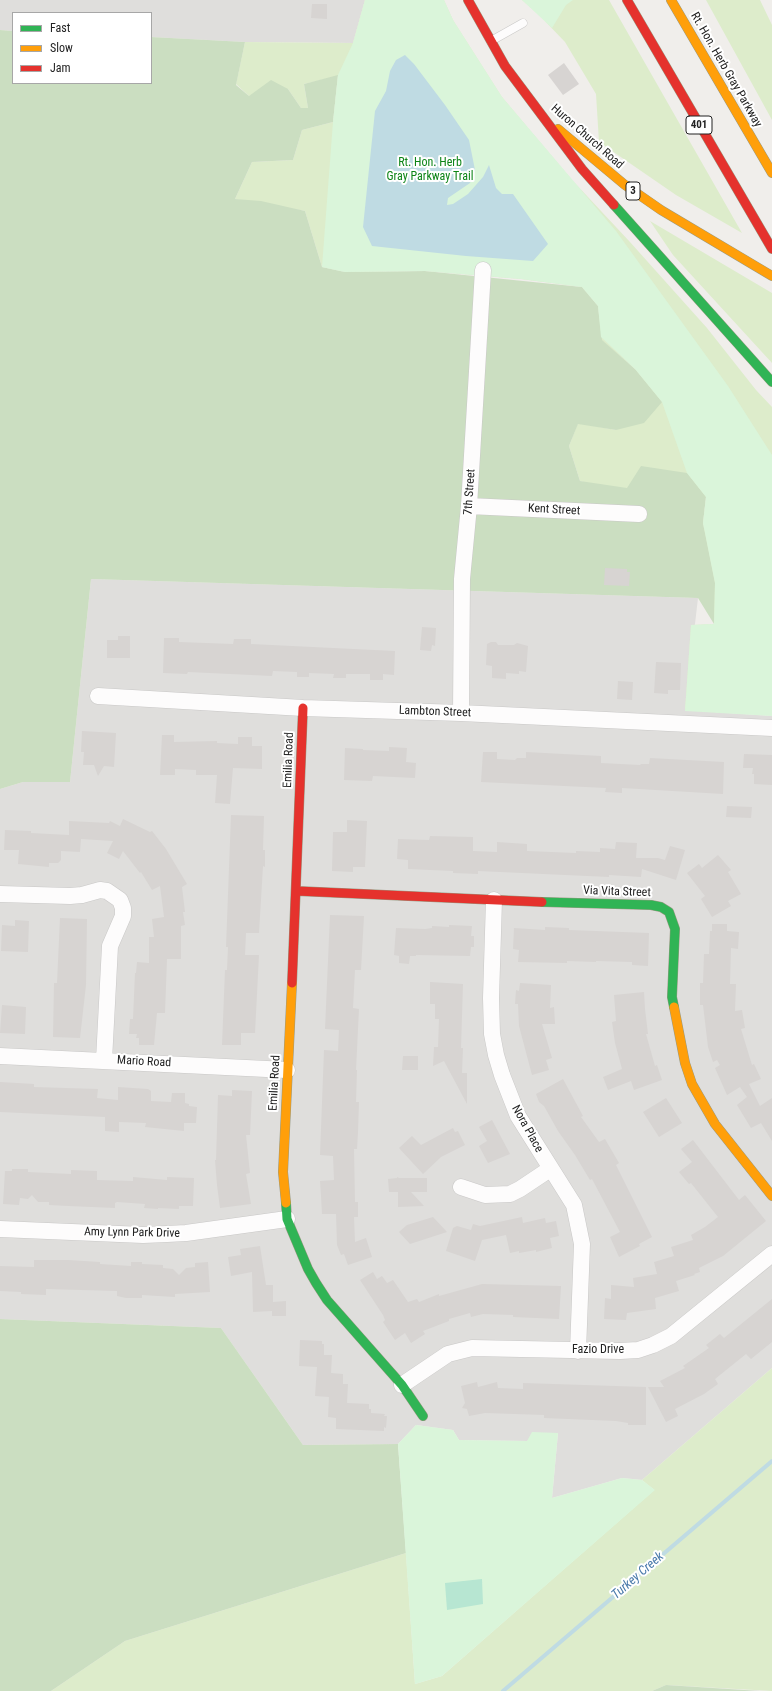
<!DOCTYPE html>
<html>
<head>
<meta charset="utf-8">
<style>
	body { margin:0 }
	#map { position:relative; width:772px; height:1691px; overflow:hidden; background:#f0eeeb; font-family:"Roboto Condensed",sans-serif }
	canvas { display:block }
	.legend { position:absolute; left:12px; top:12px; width:140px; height:72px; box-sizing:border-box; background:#fff; border:1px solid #a7a7a7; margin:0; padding:5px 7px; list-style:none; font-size:12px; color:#222 }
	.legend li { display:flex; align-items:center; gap:8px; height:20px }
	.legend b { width:20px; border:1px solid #a7a7a7 }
</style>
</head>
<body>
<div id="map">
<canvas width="772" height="1691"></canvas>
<ul class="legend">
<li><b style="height:5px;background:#30b455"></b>Fast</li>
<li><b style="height:5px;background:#ff9f0a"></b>Slow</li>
<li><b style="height:5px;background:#e5322d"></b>Jam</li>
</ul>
</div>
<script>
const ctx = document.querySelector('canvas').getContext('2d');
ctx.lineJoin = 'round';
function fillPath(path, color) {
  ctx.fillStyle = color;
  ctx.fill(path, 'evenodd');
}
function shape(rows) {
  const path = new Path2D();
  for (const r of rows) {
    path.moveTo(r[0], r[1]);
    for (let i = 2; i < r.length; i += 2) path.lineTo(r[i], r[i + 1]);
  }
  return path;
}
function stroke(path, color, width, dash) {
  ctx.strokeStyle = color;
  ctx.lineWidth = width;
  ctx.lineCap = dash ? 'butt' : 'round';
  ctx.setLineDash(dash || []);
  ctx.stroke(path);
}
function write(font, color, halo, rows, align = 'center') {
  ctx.font = font + ' "Roboto Condensed",sans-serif';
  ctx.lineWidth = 4;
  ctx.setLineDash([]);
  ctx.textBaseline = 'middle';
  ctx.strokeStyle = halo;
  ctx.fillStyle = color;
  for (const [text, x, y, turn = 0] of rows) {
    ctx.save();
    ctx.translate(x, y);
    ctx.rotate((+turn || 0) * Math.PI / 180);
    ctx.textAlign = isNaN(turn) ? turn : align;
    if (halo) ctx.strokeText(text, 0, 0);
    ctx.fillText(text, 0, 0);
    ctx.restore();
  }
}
const residential = shape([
	[0,0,365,0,353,43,245,42,151,37,151,13,13,13,13,31,0,30],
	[91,579,698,598,685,710,772,716,772,1368,642,1480,622,1478,552,1498,558,1433,527,1441,459,1440,453,1430,416,1425,398,1444,303,1445,221,1328,0,1319,0,789,23,782,70,782]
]);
const grass = shape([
	[365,0,402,0,695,389,745,711,685,711,691,625,714,624,703,523,706,497,598,486,580,481,569,446,578,423,616,430,635,369,601,340,598,306,582,287,521,279,425,271,345,272,322,267,305,211,235,199,252,162,293,160,302,130,333,122,338,76,304,84,308,108,301,108,288,89,249,96,236,84,245,42,353,43],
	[419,0,444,0,453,20,502,97,573,181,630,242,707,328,756,390,772,407,772,496],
	[522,0,609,0,742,233,676,195,599,142,596,94,565,42,539,15],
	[706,0,760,0,772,25,772,120],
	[650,221,772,293,772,363,673,255],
	[772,1368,772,1691,666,1685,652,1691,51,1691,125,1641,406,1553,415,1684,442,1676,654,1490,642,1480]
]);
const forest = shape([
	[0,30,13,31,13,83,151,83,151,37,245,42,236,85,249,96,271,80,288,89,301,108,308,108,304,84,338,75,333,122,302,130,293,160,252,162,235,199,261,201,305,211,322,267,345,272,425,271,582,287,598,306,602,340,635,369,662,402,644,423,616,430,578,424,569,446,580,481,627,488,641,466,687,473,706,497,703,523,715,583,714,624,698,598,91,579,70,782,23,782,0,789],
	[0,1319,221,1328,303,1445,398,1444,406,1553,125,1641,51,1691,0,1691],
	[666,1685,760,1691,652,1691]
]);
const park = shape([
	[365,0,444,0,453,20,502,97,616,231,728,386,772,455,772,716,685,711,691,625,714,624,715,583,703,523,706,497,687,473,662,402,635,369,601,337,598,306,582,287,521,279,425,271,345,272,322,267,333,122,338,75,353,43],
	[522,0,573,0,566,5,552,28],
	[416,1425,453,1430,459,1440,527,1441,532,1432,558,1433,552,1498,622,1478,642,1480,655,1490,442,1676,415,1684,398,1444]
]);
const pitch = shape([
	[482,1579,483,1604,447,1610,445,1583]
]);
const water = shape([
	[405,55,414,64,445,105,469,140,475,170,470,183,448,198,447,205,453,204,468,194,483,177,489,165,496,188,502,194,513,194,548,244,533,261,466,256,372,246,363,227,375,111,386,91,390,71,396,60]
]);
const stream = shape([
	[503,1691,772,1461]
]);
const building = shape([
	[312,4,327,4,327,19,311,18],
	[564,63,579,84,563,95,548,75],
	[605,568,627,569,627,572,630,572,629,586,604,585],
	[422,627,436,628,435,646,432,645,431,651,420,650],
	[118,636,130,636,130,658,107,658,107,640,118,640],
	[164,638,179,638,179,642,233,644,234,639,251,639,251,644,395,651,394,675,383,674,383,680,370,680,370,674,346,674,346,678,333,678,334,674,309,673,309,677,297,677,297,672,273,671,272,676,188,672,187,674,163,673],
	[491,642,496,642,498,645,514,645,517,643,528,646,526,672,519,671,519,674,506,673,506,679,492,678,492,666,486,665,487,644],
	[656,662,681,663,680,690,668,690,668,694,654,693],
	[618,681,633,682,632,700,617,699],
	[82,731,116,733,114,767,104,766,98,776,94,765,83,765,84,752,81,752],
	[162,735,174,735,174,742,217,741,217,743,238,744,238,737,252,737,252,746,262,746,262,769,233,768,230,804,215,803,217,775,196,775,196,770,175,769,175,775,160,775],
	[389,747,407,748,406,762,416,763,415,778,373,776,372,781,344,780,345,748,363,749,363,750,389,751],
	[483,752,497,752,497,759,515,760,517,758,526,758,526,752,601,756,601,763,640,765,641,764,649,764,650,758,724,762,723,794,622,788,622,793,605,792,606,788,481,782],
	[744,754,772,755,772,785,754,784,754,774,752,774,753,768,743,768],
	[727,806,752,807,751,818,726,817],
	[231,815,264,816,263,850,265,850,265,867,263,866,259,933,246,933,245,955,259,955,255,1033,241,1033,241,1045,222,1045,225,970,227,970,228,947,226,947],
	[123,819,150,832,152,831,166,849,187,884,182,887,185,912,183,912,185,925,181,926,181,959,167,959,165,1013,157,1013,154,1045,139,1045,139,1038,136,1038,137,1034,129,1034,130,1019,133,1019,135,973,136,973,137,962,149,963,149,937,154,937,152,919,164,917,160,886,152,890,141,872,140,873,123,851,119,859,107,853,113,841,81,839,80,852,61,851,61,860,58,863,49,863,49,867,18,864,19,850,4,850,5,830,31,831,31,833,69,835,69,821,109,823,110,821,120,826],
	[347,820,367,821,365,867,353,867,353,872,332,871,333,832,347,832],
	[430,836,473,837,473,851,497,852,497,842,527,844,527,851,576,853,576,851,600,852,600,848,615,849,616,842,637,843,636,858,658,858,665,860,670,846,685,850,676,880,642,869,641,877,609,875,609,877,478,871,478,874,453,873,453,871,408,869,408,860,397,859,398,839,429,840],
	[718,855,731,870,728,872,741,894,728,901,731,906,712,917,701,899,705,896,687,873,699,864,702,868],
	[330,915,364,916,361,970,355,970,353,1008,359,1009,356,1070,357,1070,356,1102,359,1102,358,1132,357,1149,354,1149,355,1202,358,1202,358,1217,354,1217,355,1242,366,1238,372,1257,348,1265,344,1254,341,1255,337,1245,336,1214,322,1214,321,1196,320,1181,334,1180,333,1156,320,1155,324,1050,338,1051,339,1030,325,1029],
	[60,918,87,919,86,985,80,1038,53,1037,54,983,57,983],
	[15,920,29,921,28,952,1,951,2,925,15,926],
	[712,924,727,924,727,931,739,932,738,949,731,948,730,984,736,984,735,1011,742,1010,745,1028,741,1029,752,1065,754,1064,761,1079,749,1084,760,1106,772,1098,772,1141,761,1123,751,1128,737,1105,747,1097,740,1087,727,1095,715,1068,720,1065,717,1060,713,1062,708,1047,703,1005,700,1005,700,983,703,983,704,954,709,954,710,931,712,931],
	[449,925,472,926,471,936,474,936,474,947,471,947,470,956,416,955,416,956,410,956,409,964,399,963,399,956,394,955,396,928,425,929,432,928,432,926,449,927],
	[545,927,569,928,569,930,649,933,648,966,632,965,632,962,596,961,596,962,567,961,567,963,518,962,519,950,513,949,514,928,545,930],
	[430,982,463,984,461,1048,463,1048,462,1073,467,1073,467,1104,444,1061,433,1066,434,1047,438,1047,439,1019,435,1019,435,1004,430,1004],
	[520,983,551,985,550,1008,554,1007,555,1024,542,1024,552,1058,546,1060,549,1070,532,1075,519,1026,518,1004,515,1004,516,990,519,991],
	[644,992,645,1009,648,1034,646,1034,655,1066,657,1065,662,1080,634,1090,631,1081,608,1090,603,1077,622,1069,615,1043,612,1022,616,1021,614,995],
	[2,1005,26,1007,25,1034,0,1033],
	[403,1056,418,1056,418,1070,402,1070],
	[563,1079,583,1116,581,1117,599,1142,605,1139,619,1163,616,1165,652,1237,639,1244,640,1246,619,1257,610,1237,620,1232,592,1179,590,1180,575,1155,558,1131,544,1106,539,1102,536,1094],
	[0,1082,34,1084,34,1087,98,1089,97,1098,118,1100,118,1087,148,1089,151,1091,151,1101,171,1102,172,1093,185,1093,185,1103,189,1104,189,1106,197,1107,196,1123,184,1123,184,1131,145,1127,146,1123,119,1122,119,1132,105,1131,105,1117,0,1112],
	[232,1090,252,1091,250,1135,246,1135,250,1173,246,1174,251,1204,220,1208,217,1185,215,1160,216,1160,218,1095,232,1096],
	[666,1098,682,1123,659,1137,643,1112],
	[492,1120,510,1154,488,1163,479,1146,487,1141,479,1127],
	[453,1128,455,1132,458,1131,465,1145,441,1157,423,1174,399,1148,412,1136,421,1145],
	[693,1140,739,1200,745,1195,766,1221,723,1256,699,1268,700,1272,694,1274,695,1275,676,1281,679,1291,655,1298,656,1309,627,1313,626,1320,604,1319,605,1298,611,1299,611,1285,634,1287,633,1278,657,1274,654,1262,674,1256,671,1247,693,1240,691,1235,705,1227,718,1217,691,1183,689,1184,679,1172,692,1162,681,1149],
	[12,1169,28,1169,28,1172,71,1174,71,1170,97,1171,97,1180,133,1181,133,1177,167,1180,167,1177,194,1178,193,1206,179,1206,179,1209,158,1208,158,1209,144,1208,145,1204,117,1202,115,1203,115,1208,68,1206,49,1205,49,1202,38,1202,32,1195,28,1199,20,1198,19,1205,3,1204,5,1171,12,1171],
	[397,1177,399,1178,427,1178,427,1192,411,1192,424,1206,398,1207,398,1192,389,1192,388,1179,397,1178],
	[433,1217,447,1232,410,1244,399,1232,407,1225],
	[522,1217,523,1223,545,1218,546,1223,556,1221,559,1236,550,1238,552,1248,536,1252,536,1250,519,1253,519,1251,510,1253,506,1235,482,1240,475,1261,446,1251,453,1228,457,1226,471,1230,473,1224,480,1226],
	[260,1246,266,1285,273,1285,273,1302,286,1301,286,1316,272,1316,272,1311,253,1312,252,1272,231,1276,228,1257,241,1255,240,1249],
	[34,1260,68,1260,100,1262,100,1264,131,1266,131,1262,142,1262,142,1264,163,1265,163,1268,173,1269,179,1275,186,1268,195,1267,195,1263,208,1262,210,1292,175,1294,175,1297,142,1295,142,1298,126,1298,117,1296,117,1291,46,1289,46,1295,21,1294,21,1292,0,1291,0,1266,34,1267],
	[373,1272,377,1279,382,1276,387,1283,393,1280,408,1302,417,1299,419,1302,439,1294,439,1296,482,1284,561,1286,559,1319,513,1317,513,1315,483,1314,471,1317,470,1313,449,1319,449,1321,423,1331,425,1334,411,1343,405,1333,395,1340,383,1322,385,1320,383,1315,360,1280],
	[772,1299,772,1342,751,1359,746,1354,715,1379,718,1384,704,1394,675,1409,678,1416,666,1422,648,1387,664,1387,660,1381,685,1368,683,1366,709,1348,706,1345,720,1334,724,1338],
	[300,1340,322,1341,322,1344,324,1344,324,1355,332,1355,331,1373,343,1374,343,1384,348,1384,347,1403,369,1404,369,1409,371,1409,371,1413,385,1414,384,1416,387,1416,386,1428,384,1427,384,1431,336,1429,336,1418,328,1417,329,1397,315,1396,317,1367,299,1366],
	[477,1382,478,1387,497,1382,498,1388,523,1389,523,1383,646,1387,646,1425,628,1425,628,1423,616,1421,544,1418,544,1415,485,1413,469,1416,467,1409,462,1408,465,1403,461,1386]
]);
const lane = shape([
	[491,41,523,23]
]);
const street = shape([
	[469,506,639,514],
	[98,696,303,708,461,713,772,728],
	[461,713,462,579,469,506,483,270],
	[0,894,70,896,82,895,100,890,107,891,120,900,123,908,123,916,110,946,104,1060],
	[494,900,491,998,492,1034,496,1055,502,1075,518,1116,574,1205,582,1244,578,1351],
	[0,1056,287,1070],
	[461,1187,485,1195,510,1194,520,1189,550,1169],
	[0,1229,143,1235,167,1234,186,1233,287,1219],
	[402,1385,448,1354,472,1348,620,1351,638,1350,653,1345,671,1336,772,1254]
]);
const fast = shape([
	[614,205,772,382],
	[542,902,651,905,661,907,669,912,675,929,672,997,674,1007],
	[286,1203,287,1219,308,1269,316,1283,327,1300,402,1385,423,1416]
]);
const slow = shape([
	[671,0,772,173],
	[558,129,625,185,661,210,772,276],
	[674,1007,685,1063,692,1084,715,1124,772,1196],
	[286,1203,283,1172,292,983]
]);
const jam = shape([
	[468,0,505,66,582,169,614,205],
	[627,0,772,249],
	[297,891,542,902],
	[292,983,303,708]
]);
const shields = [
	[699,125,26],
	[633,191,14]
];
const shieldNames = [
	["401",699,125],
	["3",633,191]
];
const streetNames = [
	["Rt. Hon. Herb Gray Parkway",726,70,60],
	["Huron Church Road",587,137,41],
	["7th Street",470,492,-86],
	["Kent Street",554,510,3],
	["Lambton Street",435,712,2],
	["Emilia Road",289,760,-88],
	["Via Vita Street",617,892,2],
	["Mario Road",144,1062,3],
	["Emilia Road",275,1083,-87],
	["Nora Place",527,1129,61],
	["Amy Lynn Park Drive",132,1233,1],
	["Fazio Drive",598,1350]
];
const parkNames = [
	["Rt. Hon. Herb",430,163],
	["Gray Parkway Trail",430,177]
];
const waterNames = [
	["Turkey Creek",638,1576,-41]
];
fillPath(residential, '#dfdedc');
fillPath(grass, '#ddeccb');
fillPath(forest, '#cbdec1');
fillPath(park, '#daf5da');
fillPath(pitch, '#b7e6d2');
fillPath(water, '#bfdbe3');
stroke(stream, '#bfdbe3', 4);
fillPath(building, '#d7d4d2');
stroke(lane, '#c9c8c7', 9);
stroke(street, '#c9c8c7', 17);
stroke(fast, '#999a82', 10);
stroke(slow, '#999a82', 10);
stroke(jam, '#999a82', 10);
stroke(lane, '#fdfcfc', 8);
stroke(street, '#fdfcfc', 16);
stroke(fast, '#30b455', 9);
stroke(slow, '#ff9f0a', 9);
stroke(jam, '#e5322d', 9);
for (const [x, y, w] of shields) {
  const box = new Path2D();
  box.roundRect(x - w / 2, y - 9, w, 18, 3);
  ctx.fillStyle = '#fff';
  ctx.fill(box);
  stroke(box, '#222', 1);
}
write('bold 11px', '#222', null, shieldNames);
write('12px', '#222', '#fff', streetNames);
write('12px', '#0c8416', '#fff', parkNames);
write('italic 13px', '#4a7aab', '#fff', waterNames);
</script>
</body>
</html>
